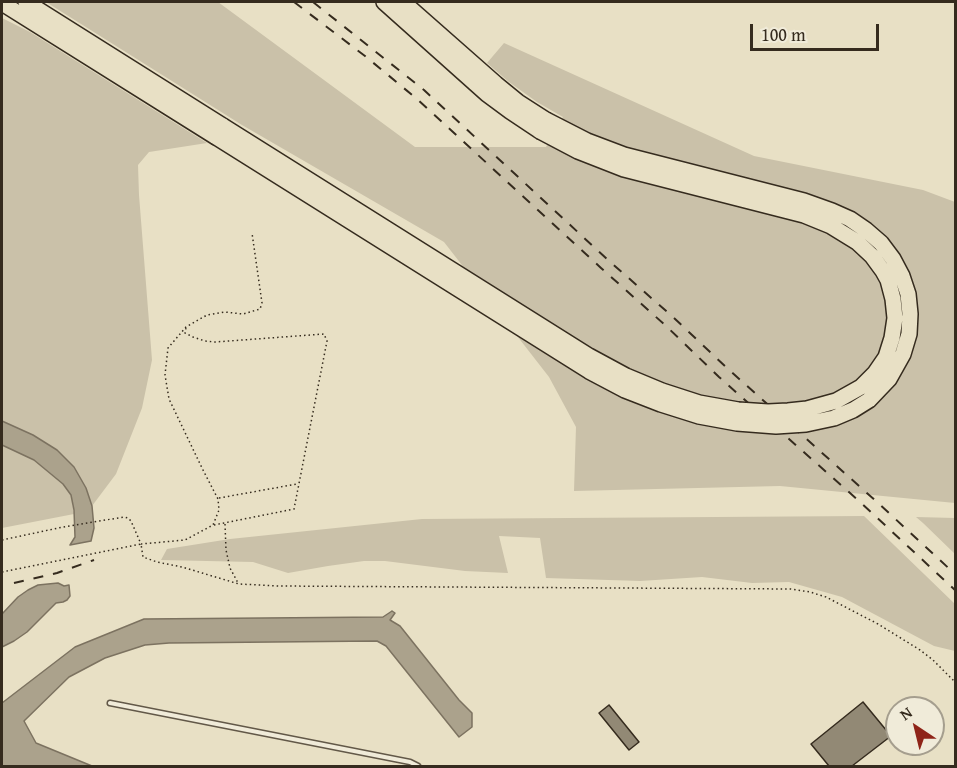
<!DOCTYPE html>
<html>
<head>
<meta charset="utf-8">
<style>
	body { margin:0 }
	#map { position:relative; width:957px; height:768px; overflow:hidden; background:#e8e0c5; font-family:"Gentium Book Plus",serif }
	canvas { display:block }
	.frame { position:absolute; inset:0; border:3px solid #352b1e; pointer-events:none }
	.north { position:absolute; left:885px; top:696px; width:60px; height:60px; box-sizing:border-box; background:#f0ebd9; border:2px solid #a59e8e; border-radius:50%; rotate:325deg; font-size:16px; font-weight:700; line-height:24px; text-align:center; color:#352b1e }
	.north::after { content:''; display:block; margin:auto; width:21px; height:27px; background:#8f2418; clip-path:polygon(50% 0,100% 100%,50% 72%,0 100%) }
	.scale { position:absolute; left:750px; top:24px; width:129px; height:27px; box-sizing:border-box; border:3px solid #352b1e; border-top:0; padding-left:8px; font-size:18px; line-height:21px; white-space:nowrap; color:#352b1e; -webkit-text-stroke:4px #f0ebd9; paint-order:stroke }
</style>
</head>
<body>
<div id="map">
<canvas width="957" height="768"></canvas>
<div class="frame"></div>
<div class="north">N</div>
<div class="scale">100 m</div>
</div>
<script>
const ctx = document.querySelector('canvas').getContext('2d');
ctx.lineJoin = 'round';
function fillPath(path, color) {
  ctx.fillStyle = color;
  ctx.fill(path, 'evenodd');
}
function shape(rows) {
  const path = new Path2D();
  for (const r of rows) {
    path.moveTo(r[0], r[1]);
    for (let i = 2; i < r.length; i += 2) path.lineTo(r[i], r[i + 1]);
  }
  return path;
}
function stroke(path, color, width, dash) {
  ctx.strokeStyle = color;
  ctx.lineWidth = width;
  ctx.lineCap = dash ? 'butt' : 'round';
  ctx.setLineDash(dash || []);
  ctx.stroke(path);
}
const green = shape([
	[46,2,218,2,415,147,546,147,563,117,537,102,509,82,487,63,504,43,754,156,923,190,955,202,955,503,780,486,574,491,576,427,549,377,444,242,242,125],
	[2,18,30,32,207,143,149,152,138,165,139,195,152,360,142,408,116,474,92,506,86,488,74,467,57,450,33,435,2,421],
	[2,445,34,460,63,484,71,495,74,514,2,528],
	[864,516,955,604,955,651,934,646,842,597,789,582,752,583,702,577,640,581,546,578,540,538,499,536,508,573,465,571,385,561,364,561,328,566,288,573,253,562,161,560,167,549,230,539,422,519],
	[916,517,955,518,955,554,923,523]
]);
const water = shape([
	[2,421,33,435,57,450,74,467,86,488,92,506,94,528,91,541,70,545,75,537,74,510,71,495,63,484,34,460,2,445,2,421],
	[58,583,64,586,69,585,70,596,67,600,63,602,56,603,27,632,14,641,2,647,2,614,18,597,28,590,38,585,58,583],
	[392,611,395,613,390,620,400,626,459,700,472,713,472,727,459,737,386,646,377,641,169,643,145,645,105,658,69,677,24,721,36,743,92,766,2,766,2,703,75,647,144,619,383,617,392,611]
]);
const building = shape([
	[863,702,891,736,852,766,829,766,811,744,863,702],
	[609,705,639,742,629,750,599,713,609,705]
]);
const path = shape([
	[186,328,185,333,193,337,205,341,215,342,324,334,327,341,294,509,214,525],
	[219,498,297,484],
	[225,524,226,550,230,568,238,583],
	[2,540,63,527,124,517,128,518,131,521,141,544,185,540,213,525,219,510,218,499,202,468,169,399,165,375,168,348,186,327,207,315,225,312,243,314,260,309,262,303,252,233],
	[2,572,141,544,143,557,157,562,182,567,239,584,279,586,791,589,810,592,826,597,878,624,920,650,933,660,956,683]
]);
const service = shape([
	[110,703,410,762,418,766]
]);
const motorway = shape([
	[26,2,223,126],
	[384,2,487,94,510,111,540,131],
	[403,2,496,84,518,102,546,120],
	[2,3,216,137]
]);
const rail = shape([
	[294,2,365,56,417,99,601,268,665,325,719,377,859,501,956,591],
	[313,2,424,90,608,260,673,317,727,368,877,502,956,575],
	[14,583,57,573,94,560]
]);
const motorwayBridge = shape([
	[223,126,589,356,626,376,662,391,699,403,738,410,768,412,788,411,807,409,836,401,861,387,875,373,886,357,892,338,895,318,893,299,888,280,883,271,872,256,857,242,831,226,804,215,624,169,578,151,540,131],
	[216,137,589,371,625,390,661,404,699,416,737,423,776,426,806,424,834,418,853,410,869,400,889,379,903,354,909,334,910,314,908,294,902,276,893,259,881,243,866,230,850,219,832,211,804,201,624,155,587,141,546,120]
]);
fillPath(green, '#cac1a9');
fillPath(water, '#aba28c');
stroke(water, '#7c7260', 1.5);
fillPath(building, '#928975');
stroke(building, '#352b1e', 1.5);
stroke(service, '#625848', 7);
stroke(motorway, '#352b1e', 18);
stroke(path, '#352b1e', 1.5, [1.5, 3]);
stroke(service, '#f0ebd9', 4);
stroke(motorway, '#e8e0c5', 15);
stroke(rail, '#352b1e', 2, [10, 10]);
stroke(motorwayBridge, '#352b1e', 18, []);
stroke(motorwayBridge, '#e8e0c5', 15);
</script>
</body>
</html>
